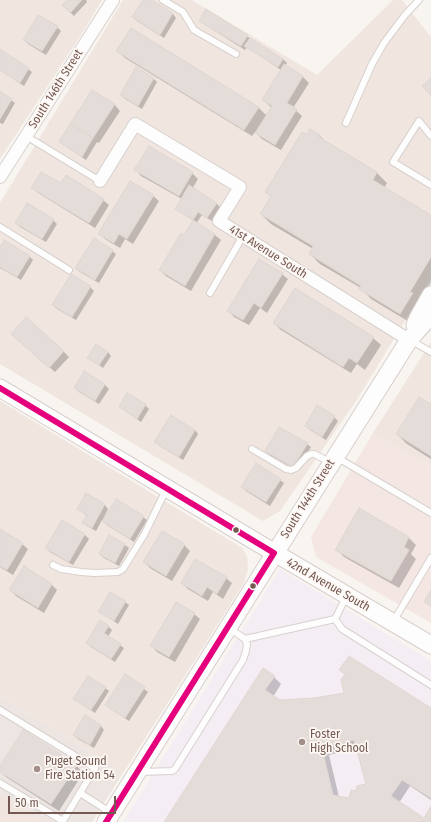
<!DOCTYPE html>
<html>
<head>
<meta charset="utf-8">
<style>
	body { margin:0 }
	#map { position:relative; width:431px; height:822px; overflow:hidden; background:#f8f4f0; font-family:"Fira Sans Condensed",sans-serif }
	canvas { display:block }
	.scale { position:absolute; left:8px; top:796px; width:108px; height:18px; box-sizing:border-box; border:2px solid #745852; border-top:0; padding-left:5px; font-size:12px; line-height:14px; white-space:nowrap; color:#745852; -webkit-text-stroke:3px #fdf8f4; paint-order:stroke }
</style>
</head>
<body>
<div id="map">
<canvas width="431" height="822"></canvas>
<div class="scale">50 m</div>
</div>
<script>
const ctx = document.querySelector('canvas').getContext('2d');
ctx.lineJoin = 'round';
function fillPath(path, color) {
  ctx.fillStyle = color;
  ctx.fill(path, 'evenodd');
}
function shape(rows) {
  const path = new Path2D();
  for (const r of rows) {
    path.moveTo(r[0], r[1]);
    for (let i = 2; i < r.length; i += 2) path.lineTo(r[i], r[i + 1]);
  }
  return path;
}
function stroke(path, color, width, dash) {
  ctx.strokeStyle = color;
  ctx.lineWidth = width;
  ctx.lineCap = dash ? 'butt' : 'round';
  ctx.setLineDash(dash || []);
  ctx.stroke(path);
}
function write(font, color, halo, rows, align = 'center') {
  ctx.font = font + ' "Fira Sans Condensed",sans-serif';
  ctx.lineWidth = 3.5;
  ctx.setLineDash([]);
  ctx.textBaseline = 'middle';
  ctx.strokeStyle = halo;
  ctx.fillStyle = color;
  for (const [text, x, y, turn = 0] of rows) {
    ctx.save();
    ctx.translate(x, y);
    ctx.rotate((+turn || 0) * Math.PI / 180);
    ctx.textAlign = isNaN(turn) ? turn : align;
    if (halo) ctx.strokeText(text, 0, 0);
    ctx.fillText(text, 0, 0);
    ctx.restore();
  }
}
const residential = shape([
	[0,0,102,0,83,32,0,159],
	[123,0,192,0,317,75,393,0,402,0,431,37,431,278,358,398,280,511,263,521,0,364,0,203],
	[431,342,431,466,373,433],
	[0,401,242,548,247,556,248,569,244,583,123,773,0,696],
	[0,792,47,822,0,822]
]);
const commercial = shape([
	[373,433,431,466,431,623,316,557,311,537]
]);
const industrial = shape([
	[0,696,123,773,92,822,47,822,0,792]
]);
const education = shape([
	[280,569,431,661,431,822,123,822]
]);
const shadow = shape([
	[68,0,86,0,87,2,74,16,63,5],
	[144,0,150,0,173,14,176,18,164,38,137,21,134,17],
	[207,11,283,59,287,63,285,66,303,77,309,83,293,108,302,116,281,150,262,139,255,132,252,136,125,58,117,51,258,107,267,116,272,108,263,100,281,70,247,47,245,50,204,24,200,20],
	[57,27,61,31,46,55,28,44,24,40],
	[0,50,32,72,24,86,0,70],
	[153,78,157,82,142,109,125,99,121,95],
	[93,91,115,105,120,111,99,143,97,142,86,160,60,142],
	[0,92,15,103,3,124,0,123],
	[307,136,320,136,327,143,377,173,387,183,384,188,431,217,431,283,420,302,411,323,371,299,361,288,320,264,310,254,313,249,271,224,261,214,272,197,266,192],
	[136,170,192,173,198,179,192,189,216,203,220,207,212,221,202,215,196,224,215,235,221,240,191,291,166,276,160,270,194,221,176,209,182,199,141,176],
	[61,185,103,200,109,205,95,228,38,193,33,188],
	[153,196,159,201,133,244,125,239,120,248,105,239,100,234],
	[53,220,57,224,46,242,20,227,17,223],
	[0,249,29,256,33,260,21,280,0,268],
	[112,251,116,254,99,283,80,272,76,268],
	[282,274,288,279,267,313,260,308,249,325,234,317,229,311],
	[90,287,94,291,76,320,57,309,53,305],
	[274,323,373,338,381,345,365,370,357,364,351,373,281,330],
	[18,340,63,351,69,357,55,372],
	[108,352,111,356,103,368,89,358],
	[84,372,105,385,109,389,99,404,79,392,75,388],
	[128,394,145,405,149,409,141,422,120,407],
	[431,405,431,459,407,444,397,434],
	[334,417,338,421,326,440,310,430,306,426],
	[195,430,198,434,183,460,160,446,156,442],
	[307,444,311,447,297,470,270,455,267,451],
	[280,480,284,483,270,506,246,491,243,487],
	[86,495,105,505,108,509,104,517,105,518,143,517,147,520,134,542,107,525,102,520,96,531,87,526,84,523,87,516,78,509],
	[359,510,409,538,416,545,411,554,416,559,399,588,344,557,336,549],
	[62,521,85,535,89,539,73,565,50,552,47,548],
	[0,530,22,544,28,549,13,575,0,567],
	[110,536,125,545,129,548,119,566,104,558,100,554],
	[184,545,190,551,172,581,150,568,144,562],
	[24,568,52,585,57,590,44,613,16,596,11,590],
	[226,578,232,583,223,599,213,592,208,601,188,589,182,583],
	[125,602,129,605,118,624,100,612],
	[194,614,200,619,175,662,157,652,152,646],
	[108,626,112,630,108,637,124,648,115,662,91,647,87,643],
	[125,675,148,692,129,721,110,708],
	[274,677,281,684,273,697,279,701,431,710,431,800,410,786,399,803,424,819,431,808,431,822,166,822],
	[357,748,367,784,349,799,339,797,329,755],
	[105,688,109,691,95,713,75,699],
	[101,726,104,730,94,748,78,739,74,735],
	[76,765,83,773,59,811,6,777,0,771,0,768]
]);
const building = shape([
	[67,0,82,0,70,13,62,5,67,0],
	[143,0,152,0,173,13,160,35,132,17,143,0],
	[206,9,248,35,241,46,199,21,206,9],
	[38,15,58,26,42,51,23,40,38,15],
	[131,28,259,107,244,130,116,51,131,28],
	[250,38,283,59,278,67,244,46,250,38],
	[0,49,29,68,20,83,0,70,0,49],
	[284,64,303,76,287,103,297,109,275,145,255,133,272,106,262,100,284,64],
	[136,67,154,78,138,106,120,95,136,67],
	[431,78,431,96,422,86,431,78],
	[92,90,115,104,93,138,70,124,92,90],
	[0,91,12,99,0,119,0,91],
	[70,124,93,138,82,157,59,142,70,124],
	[310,129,320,135,319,137,377,172,373,180,431,215,431,257,410,292,413,293,400,314,359,289,361,286,309,254,313,246,260,214,271,196,265,192,302,132,307,135,310,129],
	[149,146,193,172,179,196,134,170,149,146],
	[41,172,61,183,66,175,104,199,89,223,31,188,41,172],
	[130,181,154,195,127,239,119,234,114,243,98,234,130,181],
	[189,185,217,203,207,218,198,212,193,220,175,209,189,185],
	[27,203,54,219,42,239,15,223,27,203],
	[193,220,215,234,185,286,159,270,181,233,184,235,193,220],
	[94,238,113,250,95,280,75,268,94,238],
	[4,240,30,256,17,277,0,267,0,247,4,240],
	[259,259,283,273,261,308,254,303,243,320,227,311,259,259],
	[71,274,91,286,72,317,52,305,71,274],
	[295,288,374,337,357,363,349,358,343,367,273,323,295,288],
	[26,317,64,351,49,368,11,334,26,317],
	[96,344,108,352,99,365,87,358,96,344],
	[84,371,105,384,95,401,74,388,84,371],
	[127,393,146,404,137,419,119,407,127,393],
	[419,397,431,404,431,456,396,434,419,397],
	[317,405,335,416,322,437,305,426,317,405],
	[171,415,195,430,179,457,154,442,171,415],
	[279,427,308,443,293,467,265,451,279,427],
	[256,463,281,479,266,502,241,487,256,463],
	[86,493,105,504,92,528,82,523,87,515,77,509,86,493],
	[116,499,144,516,130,539,102,521,116,499],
	[359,508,409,537,404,547,409,550,391,581,335,550,359,508],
	[62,520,85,534,69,562,45,548,62,520],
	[0,529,23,543,7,570,0,566,0,529],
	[162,531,185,544,166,576,143,562,162,531],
	[109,535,125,544,115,563,99,554,109,535],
	[195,559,227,577,217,594,207,587,202,596,181,583,195,559],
	[24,566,52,584,38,608,9,590,24,566],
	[431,590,431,606,424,602,431,590],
	[110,592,126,601,114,621,98,612,110,592],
	[176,602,195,613,169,657,150,646,176,602],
	[100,620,109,626,104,633,121,644,111,659,86,643,100,620],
	[349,656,431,708,431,798,402,780,391,796,424,818,431,806,431,822,164,822,263,668,275,676,265,690,280,700,314,698,344,693,341,680,345,674,339,670,349,656],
	[354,740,366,784,357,786,356,791,351,790,349,798,333,795,322,748,354,740],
	[125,674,145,687,125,718,105,705,125,674],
	[88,676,106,687,91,710,73,699,88,676],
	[85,715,101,725,90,745,73,735,85,715],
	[23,730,77,765,51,804,0,772,0,766,23,730]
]);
const lane = shape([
	[163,0,183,12,194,30,236,54],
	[346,123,372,64,384,43,405,15,419,0],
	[26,136,100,181],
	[431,136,419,121,393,162,431,185],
	[0,227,69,270],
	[210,293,243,236],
	[410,340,431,352],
	[252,449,286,469,291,470,296,468,307,456,311,454,314,454,330,462],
	[338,458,431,513],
	[53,565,61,569,81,572,95,573,118,572,123,569,144,535,166,490],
	[335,619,342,629,431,685],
	[393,622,431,558],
	[245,639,335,619,346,597],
	[0,710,95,768,63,821,0,783],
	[141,772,172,771,175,769,243,660,246,651,247,644,245,639,229,628],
	[80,793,110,812]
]);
const street = shape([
	[0,177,113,0],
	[100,181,135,124,240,187,219,221,409,340]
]);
const secondary = shape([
	[415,325,418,318,431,295],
	[0,388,258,543,431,645],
	[106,822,409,340,431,315]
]);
const bus1 = shape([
	[0,388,274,553],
	[106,822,274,553]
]);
const markers = [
	[236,530,3.5,"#745852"],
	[253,586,3.5,"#745852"],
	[302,742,4,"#a28f89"],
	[37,769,4,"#a28f89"]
];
const streetNames = [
	["South 146th Street",56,89,-58],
	["41st Avenue South",268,252,32],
	["South 144th Street",308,499,-58],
	["42nd Avenue South",328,585,30]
];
const poiNames = [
	["Foster",310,735],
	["High School",310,749],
	["Puget Sound",45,762],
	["Fire Station 54",45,776]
];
fillPath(residential, '#f0e5df');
fillPath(commercial, '#f4e6e3');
fillPath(industrial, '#ece5e2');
fillPath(education, '#f4eef4');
fillPath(shadow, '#0003');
fillPath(building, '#e4dcd8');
stroke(building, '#e0d7d3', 1);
stroke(lane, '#d7d1ce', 8);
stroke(street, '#d7d1ce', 14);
stroke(secondary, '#d8cfcc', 19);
stroke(lane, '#fefdfd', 6);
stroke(street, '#fefdfd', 12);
stroke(secondary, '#fefdfd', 17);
stroke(bus1, '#e5007d', 6);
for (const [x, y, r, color] of markers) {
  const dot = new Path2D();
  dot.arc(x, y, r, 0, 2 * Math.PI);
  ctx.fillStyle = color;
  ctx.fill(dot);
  stroke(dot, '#fdf8f4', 1.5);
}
write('12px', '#745852', '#fdf8f4', streetNames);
write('12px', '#745852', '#fdf8f4', poiNames, 'left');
</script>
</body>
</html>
